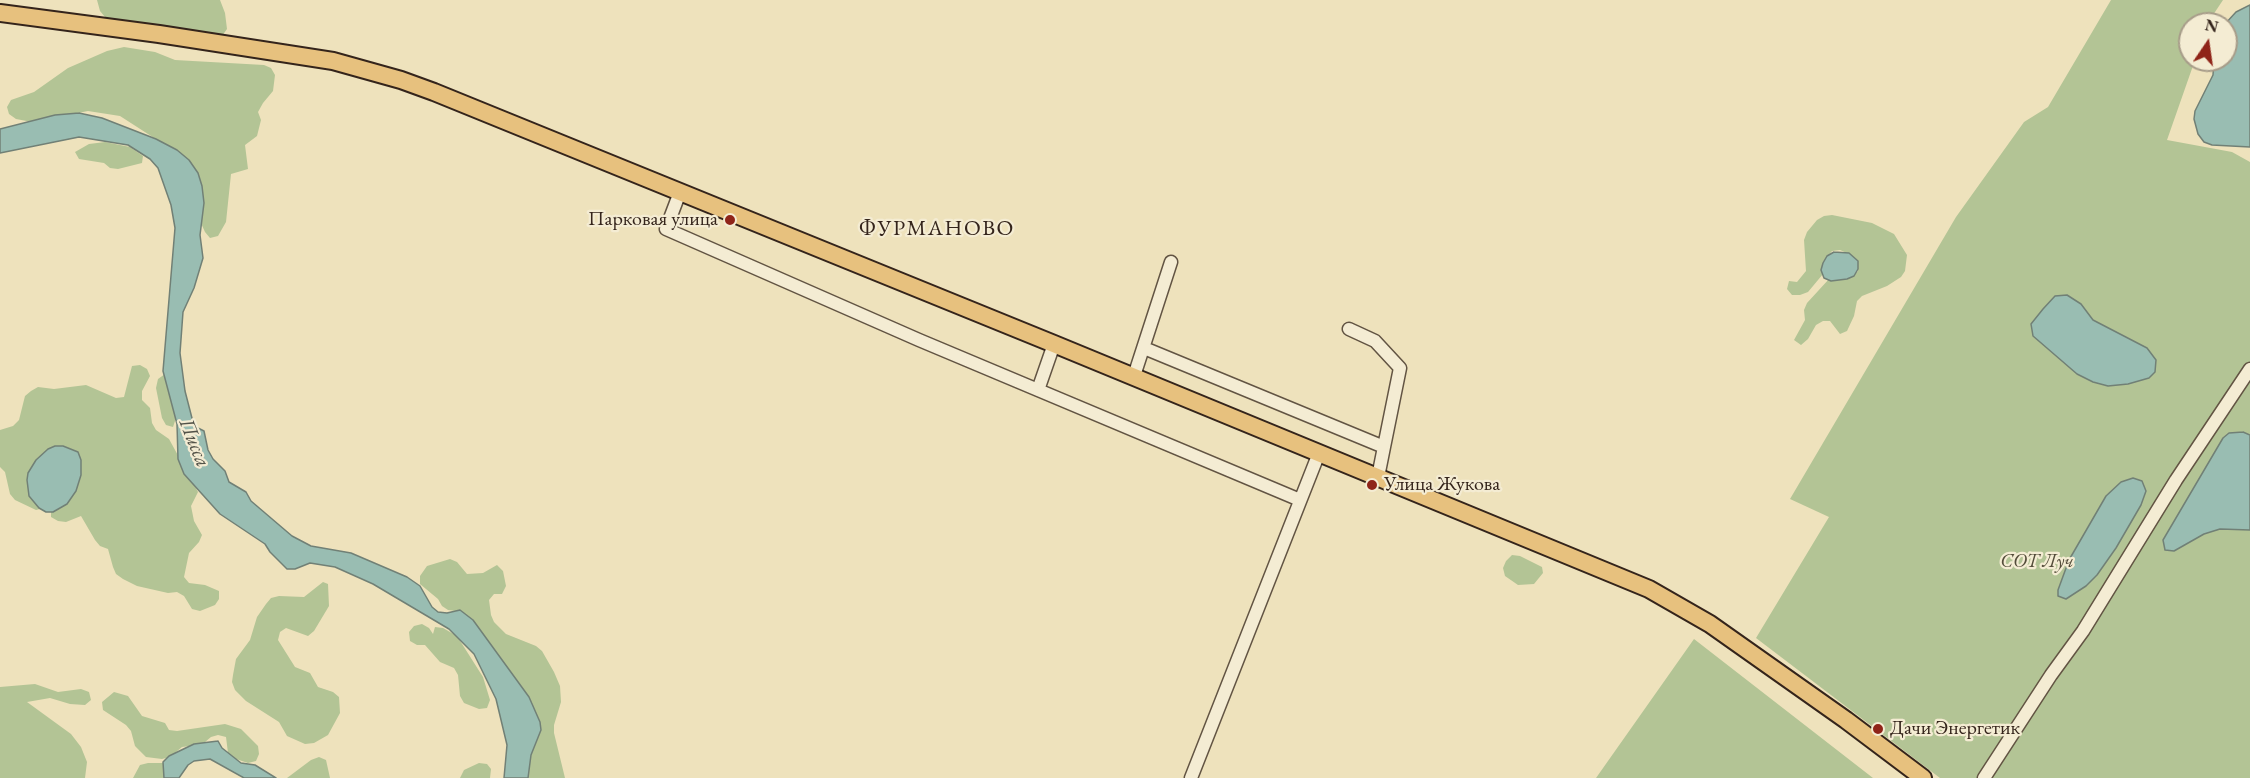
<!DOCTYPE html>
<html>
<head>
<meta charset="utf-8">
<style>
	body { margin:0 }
	#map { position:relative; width:2250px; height:778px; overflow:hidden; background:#eee2bc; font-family:"EB Garamond",serif }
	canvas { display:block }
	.north { position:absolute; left:2178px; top:12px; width:60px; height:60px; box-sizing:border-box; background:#f4ecd3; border:2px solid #a79c89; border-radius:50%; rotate:13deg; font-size:16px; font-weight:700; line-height:24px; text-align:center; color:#34241b }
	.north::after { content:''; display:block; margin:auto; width:21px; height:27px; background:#8f2418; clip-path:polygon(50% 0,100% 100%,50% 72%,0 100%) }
</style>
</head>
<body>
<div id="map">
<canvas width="2250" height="778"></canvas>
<div class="north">N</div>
</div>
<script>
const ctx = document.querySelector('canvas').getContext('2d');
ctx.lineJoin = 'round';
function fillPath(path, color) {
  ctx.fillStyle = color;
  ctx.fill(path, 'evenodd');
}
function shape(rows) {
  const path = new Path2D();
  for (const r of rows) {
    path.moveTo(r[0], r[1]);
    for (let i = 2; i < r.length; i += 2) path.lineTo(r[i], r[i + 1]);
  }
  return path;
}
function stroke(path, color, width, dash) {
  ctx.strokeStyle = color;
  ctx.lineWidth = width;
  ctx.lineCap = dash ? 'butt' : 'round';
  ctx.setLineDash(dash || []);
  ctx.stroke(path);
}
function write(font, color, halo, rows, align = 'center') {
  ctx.font = font + ' "EB Garamond",serif';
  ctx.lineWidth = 4.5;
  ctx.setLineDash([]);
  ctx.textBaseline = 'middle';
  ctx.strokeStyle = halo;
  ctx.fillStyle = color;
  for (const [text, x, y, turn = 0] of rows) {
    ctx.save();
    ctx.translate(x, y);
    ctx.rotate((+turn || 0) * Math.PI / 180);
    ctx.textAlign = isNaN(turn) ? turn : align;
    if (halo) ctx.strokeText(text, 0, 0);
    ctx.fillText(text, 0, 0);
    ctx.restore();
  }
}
const green = shape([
	[97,0,220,0,225,13,227,29,222,36,113,20,105,17,100,11],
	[2111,0,2223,0,2207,24,2190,24,2190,60,2195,60,2167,140,2232,152,2250,162,2250,778,1940,778,1756,638,1829,517,1790,499,1956,217,2024,122,2048,107],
	[124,47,155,52,175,60,264,65,271,68,275,75,273,91,263,103,258,112,261,120,257,136,245,145,248,169,231,174,226,222,218,236,210,238,205,232,195,210,179,154,120,116,88,111,32,122,16,119,9,114,7,107,11,100,34,92,68,68,107,51],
	[105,142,130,147,143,156,142,163,118,169,110,168,104,163,79,159,75,152,89,144],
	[1832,215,1872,223,1894,234,1907,255,1905,271,1901,277,1887,286,1862,296,1857,301,1854,316,1847,331,1840,334,1830,321,1823,321,1816,325,1808,339,1801,345,1794,340,1805,320,1804,310,1807,303,1829,279,1852,277,1858,271,1858,263,1847,253,1840,250,1832,251,1827,257,1823,274,1808,292,1800,295,1792,295,1787,289,1789,281,1797,282,1806,271,1804,240,1807,232,1817,220,1824,216],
	[140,365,147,369,150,376,142,391,142,400,150,408,152,423,156,430,169,439,198,492,191,506,194,521,202,535,199,542,189,553,184,577,189,583,205,585,219,591,219,599,215,605,200,611,192,609,184,596,177,592,168,593,137,586,123,579,116,574,113,567,108,549,100,546,95,540,81,516,66,522,58,521,51,517,51,509,44,508,36,510,15,500,10,494,5,472,0,467,0,430,13,426,19,420,25,396,31,391,38,387,54,389,86,385,116,398,124,397,132,366],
	[165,374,176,418,173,427,166,425,162,418,156,388,158,379],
	[1512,555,1520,556,1542,567,1543,573,1534,584,1518,585,1505,576,1503,568,1506,561],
	[450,559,457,562,467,574,483,573,497,565,503,571,506,586,502,594,494,594,489,600,491,615,494,622,506,634,536,646,542,651,554,672,560,686,561,702,554,725,554,733,565,778,513,778,488,643,485,636,456,611,448,610,442,606,438,599,420,584,420,576,427,566],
	[323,582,328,584,329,606,314,631,308,636,286,628,280,632,278,640,295,667,310,673,318,687,333,692,339,697,340,713,328,735,314,743,305,744,287,736,279,722,246,701,235,690,232,682,233,675,236,659,250,640,257,617,266,604,271,598,279,596,304,597],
	[422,624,429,628,433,634,435,627,443,628,457,636,483,677,490,700,487,708,479,709,464,703,460,696,458,675,454,668,440,662,425,645,417,645,410,641,409,632,414,626],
	[1694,639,1873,778,1596,778],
	[35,684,58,692,81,689,89,692,91,700,85,705,70,704,50,698,27,702,71,734,81,747,87,762,85,778,0,778,0,687],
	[114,692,128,696,142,716,165,723,169,730,177,731,225,724,241,729,258,746,259,754,256,761,248,763,233,758,228,753,226,737,218,735,211,737,205,742,197,745,182,747,170,757,162,759,146,757,135,746,131,731,126,725,103,710,102,702],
	[319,757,326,760,330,778,287,778,311,760],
	[148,763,164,763,175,778,133,778,140,765],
	[479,763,487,764,491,769,490,778,460,778,464,770]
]);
const water = shape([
	[2250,5,2250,147,2212,145,2204,142,2198,134,2194,119,2195,111,2213,75,2214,60,2226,60,2225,24,2236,12,2250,5],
	[79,113,102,118,156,139,177,150,189,160,198,173,202,186,204,203,200,235,203,258,194,288,183,312,180,353,185,391,194,426,204,431,208,450,213,459,225,471,229,482,246,492,251,501,292,536,311,546,351,553,407,577,420,586,432,607,438,612,447,613,460,610,473,620,529,697,540,722,541,730,531,755,528,778,504,778,507,745,496,699,474,654,449,629,373,584,335,567,310,563,295,569,287,569,270,552,265,544,220,514,184,474,178,459,177,424,163,371,175,228,171,205,158,168,150,159,128,145,79,137,0,153,0,129,55,115,79,113],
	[1834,252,1849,253,1858,261,1858,269,1854,276,1847,279,1831,281,1824,278,1821,270,1823,263,1827,256,1834,252],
	[2067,295,2081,304,2093,320,2147,348,2156,360,2155,372,2149,378,2128,384,2108,386,2093,382,2077,374,2033,336,2031,324,2043,309,2055,296,2067,295],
	[2243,432,2250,435,2250,530,2220,529,2204,534,2174,551,2165,550,2163,540,2223,438,2229,433,2243,432],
	[55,446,63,446,78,452,81,460,81,475,76,491,67,504,53,512,46,512,39,508,29,496,27,480,28,473,36,460,48,449,55,446],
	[2133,478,2142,481,2146,491,2141,505,2116,548,2097,575,2086,586,2066,599,2058,596,2058,590,2069,560,2106,496,2121,482,2133,478],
	[218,741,222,748,241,763,255,765,276,778,244,778,210,759,194,761,188,765,179,778,164,778,163,762,169,756,194,744,218,741]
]);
const minor = shape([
	[680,192,666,229,919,340,1300,500],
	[1349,329,1375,341,1400,368,1384,447],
	[1144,348,1384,447,1378,477],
	[1134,376,1171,262],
	[1038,390,1054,344],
	[1191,778,1319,453],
	[1984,778,2051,675,2083,631,2176,480,2250,369]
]);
const major = shape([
	[0,13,159,34,333,61,401,80,434,92,1054,344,1649,589,1710,624,1846,720,1923,778]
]);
const markers = [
	[730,220,6,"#8f2418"],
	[1372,485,6,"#8f2418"],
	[1878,729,6,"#8f2418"]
];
const poiNames = [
	["Парковая улица",718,220,"right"],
	["Улица Жукова",1384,485],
	["Дачи Энергетик",1890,729]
];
const parkNames = [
	["СОТ Луч",2037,562]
];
const waterNames = [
	["Писса",194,443,68]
];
const quarterNames = [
	["ФУРМАНОВО",937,229]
];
fillPath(green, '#b3c495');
fillPath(water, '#99bdb2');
stroke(water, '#718076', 1.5);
stroke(minor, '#625443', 15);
stroke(major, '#34241b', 20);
stroke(minor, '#f4ecd3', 12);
stroke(major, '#e7c17e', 16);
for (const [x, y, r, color] of markers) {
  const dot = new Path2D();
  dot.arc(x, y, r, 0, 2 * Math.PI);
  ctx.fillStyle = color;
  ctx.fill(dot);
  stroke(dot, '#f4ecd3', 2);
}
write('20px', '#34241b', '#f4ecd3', poiNames, 'left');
write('italic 20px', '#544c3a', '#f4ecd3', parkNames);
write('italic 21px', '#525248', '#f4ecd3', waterNames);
ctx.letterSpacing = '1.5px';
write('22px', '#34241b', '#f4ecd3', quarterNames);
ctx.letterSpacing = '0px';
</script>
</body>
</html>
